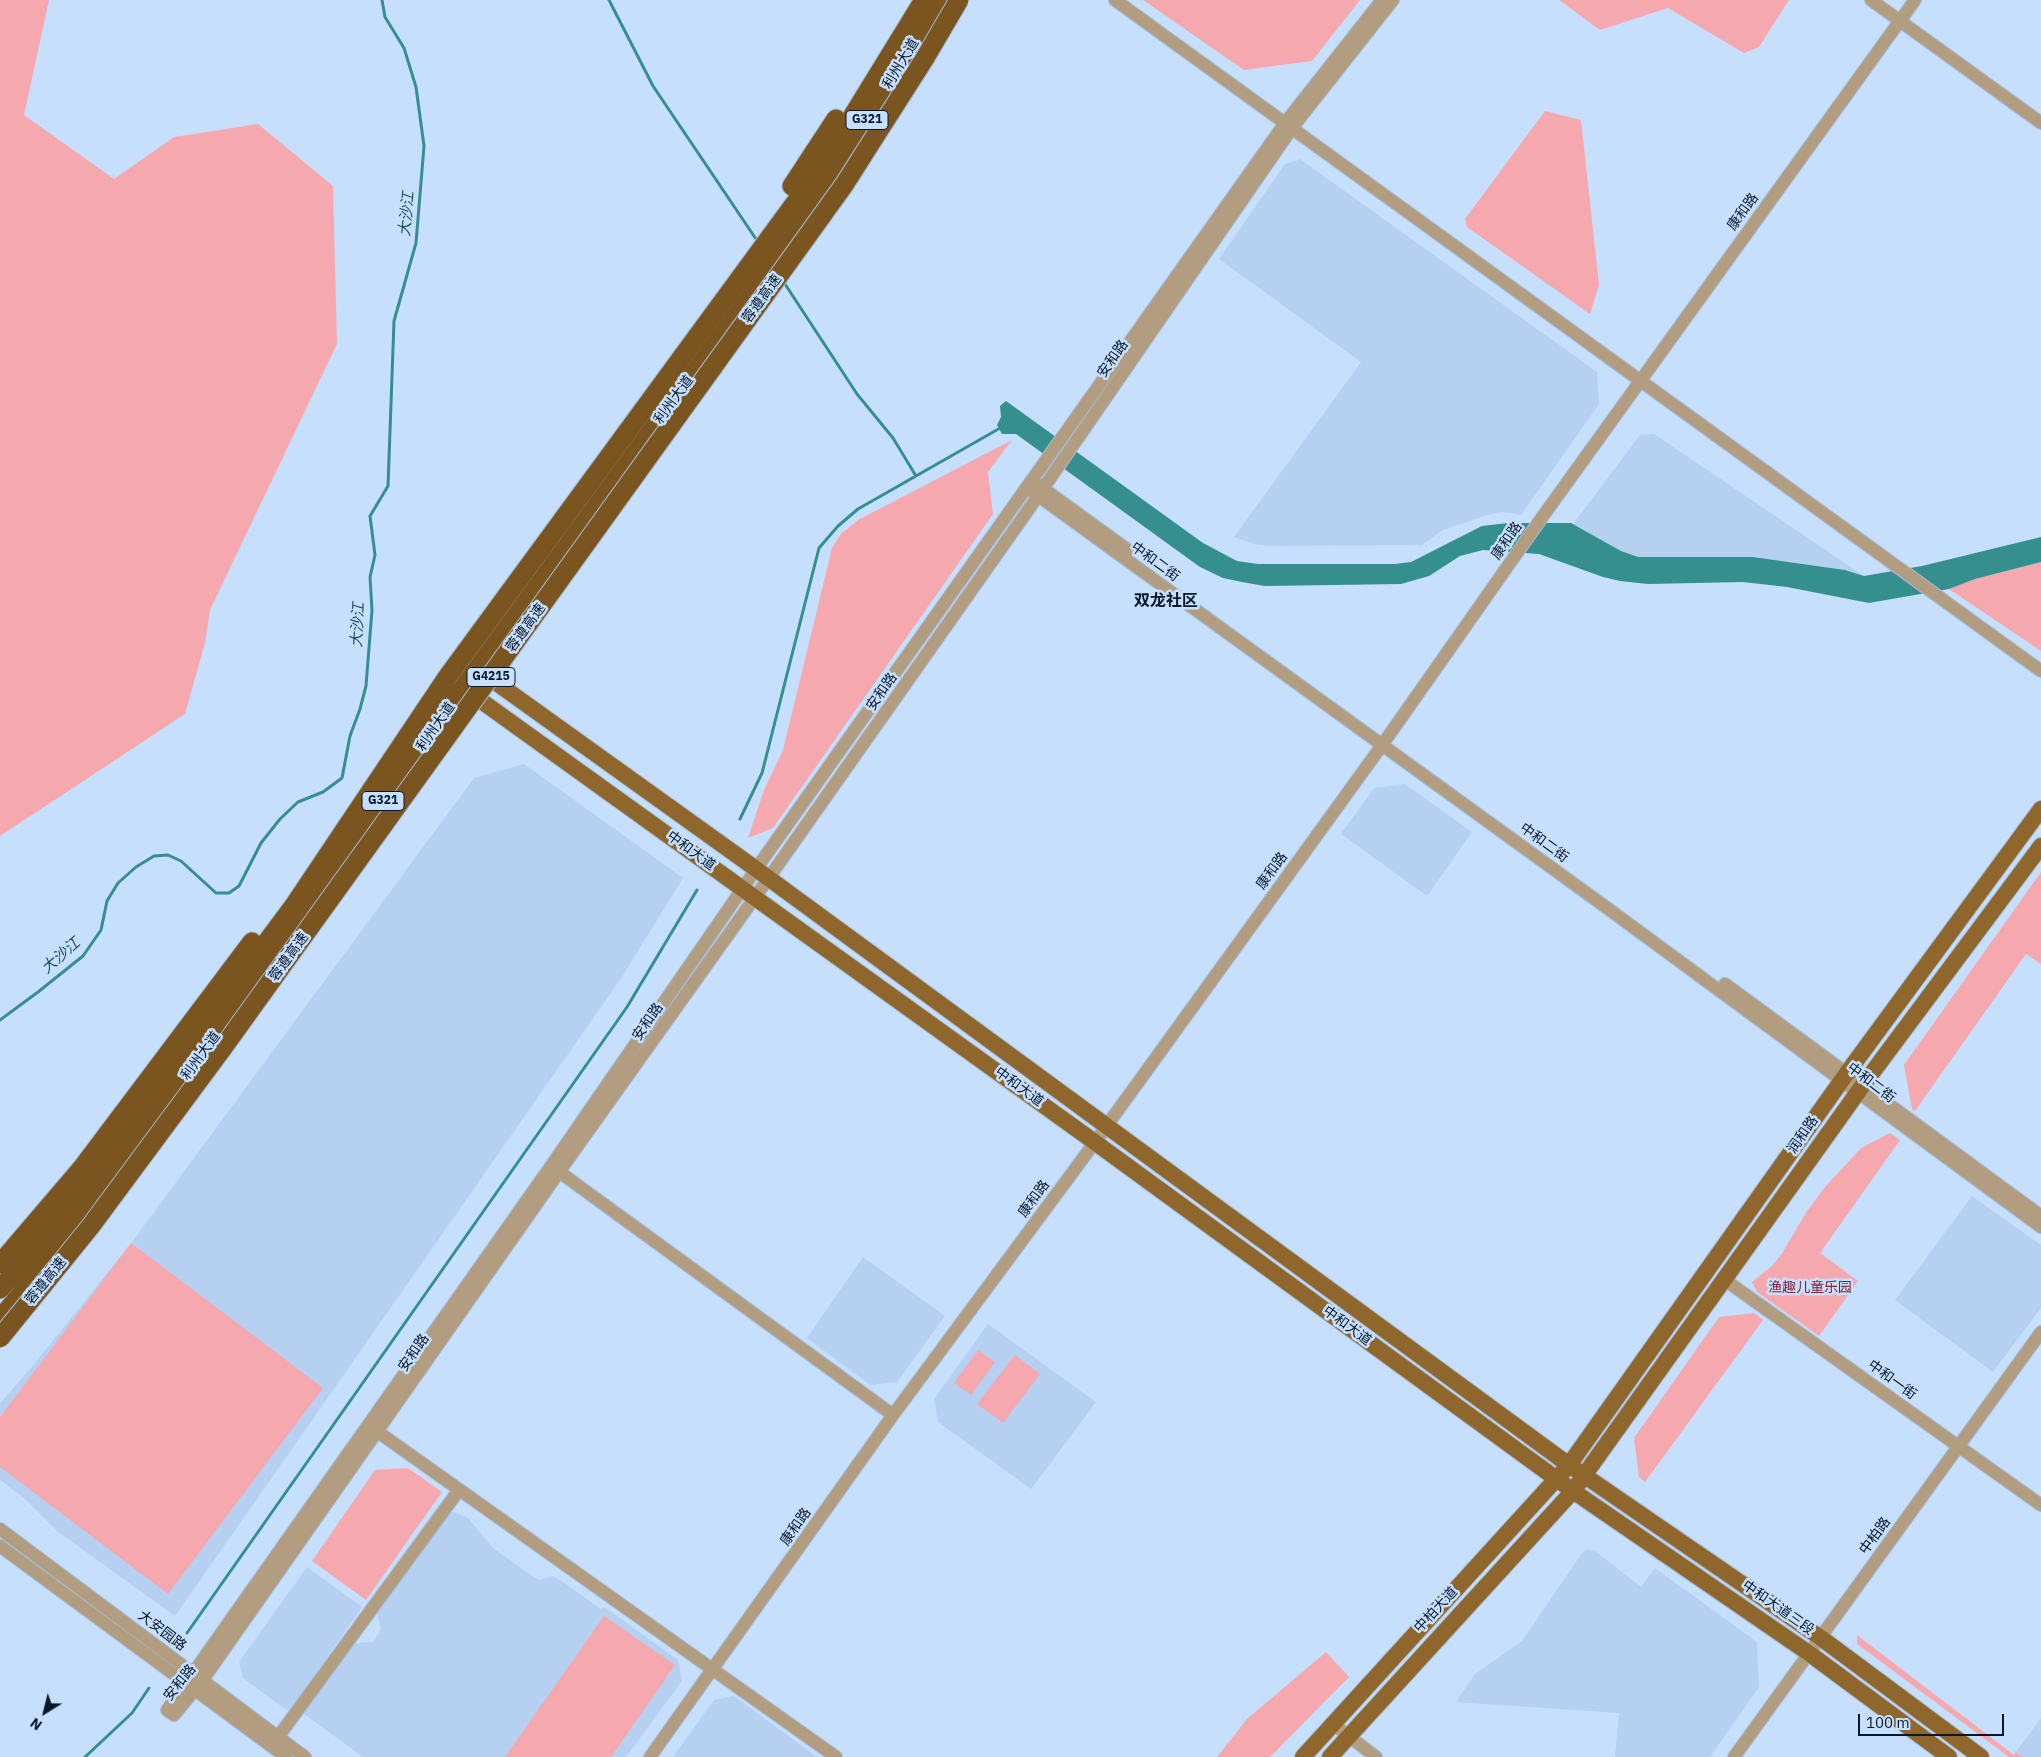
<!DOCTYPE html>
<html>
<head>
<meta charset="utf-8">
<style>
	body { margin:0 }
	#map { position:relative; width:2041px; height:1757px; overflow:hidden; background:#c6dffd; font-family:"IBM Plex Sans",sans-serif }
	canvas { display:block }
	.north { position:absolute; left:20px; top:1687px; width:50px; height:50px; -webkit-text-stroke:4px #c6dffd; paint-order:stroke; rotate:216deg; font-size:14px; font-weight:700; line-height:20px; text-align:center; color:#081728 }
	.north::after { content:''; display:block; margin:auto; width:18px; height:22px; background:#081728; clip-path:polygon(50% 0,100% 100%,50% 72%,0 100%) }
	.scale { position:absolute; left:1858px; top:1714px; width:146px; height:22px; box-sizing:border-box; border:2px solid #081728; border-top:0; padding-left:6px; font-size:15px; line-height:18px; white-space:nowrap; color:#081728; -webkit-text-stroke:4px #c6dffd; paint-order:stroke }
</style>
</head>
<body>
<div id="map">
<canvas width="2041" height="1757"></canvas>
<div class="north">N</div>
<div class="scale">100 m</div>
</div>
<script>
const ctx = document.querySelector('canvas').getContext('2d');
ctx.lineJoin = 'round';
function fillPath(path, color) {
  ctx.fillStyle = color;
  ctx.fill(path, 'evenodd');
}
function shape(rows) {
  const path = new Path2D();
  for (const r of rows) {
    path.moveTo(r[0], r[1]);
    for (let i = 2; i < r.length; i += 2) path.lineTo(r[i], r[i + 1]);
  }
  return path;
}
function stroke(path, color, width, dash) {
  ctx.strokeStyle = color;
  ctx.lineWidth = width;
  ctx.lineCap = dash ? 'butt' : 'round';
  ctx.setLineDash(dash || []);
  ctx.stroke(path);
}
function write(font, color, halo, rows, align = 'center') {
  ctx.font = font + ' "IBM Plex Sans","Noto Sans SC",sans-serif';
  ctx.lineWidth = 5;
  ctx.setLineDash([]);
  ctx.textBaseline = 'middle';
  ctx.strokeStyle = halo;
  ctx.fillStyle = color;
  for (const [text, x, y, turn = 0] of rows) {
    ctx.save();
    ctx.translate(x, y);
    ctx.rotate((+turn || 0) * Math.PI / 180);
    ctx.textAlign = isNaN(turn) ? turn : align;
    if (halo) ctx.strokeText(text, 0, 0);
    ctx.fillText(text, 0, 0);
    ctx.restore();
  }
}
const built = shape([
	[1300,159,1597,372,1599,404,1521,515,1503,512,1487,515,1443,530,1422,545,1267,546,1254,544,1234,537,1361,362,1219,259,1285,164],
	[1654,434,1864,576,1845,570,1753,557,1638,557,1621,551,1573,524,1640,435],
	[524,764,683,878,622,977,175,1616,57,1531,24,1498,0,1480,0,1403,31,1368,132,1242,474,778],
	[1405,784,1472,832,1427,896,1341,834,1374,788],
	[1972,1196,2041,1245,2041,1308,1993,1372,1895,1300],
	[863,1257,945,1316,897,1382,870,1385,807,1338],
	[988,1324,1096,1402,1031,1489,938,1422,934,1399],
	[453,1512,468,1518,493,1548,535,1578,540,1580,552,1576,560,1580,601,1609,605,1607,678,1660,682,1681,626,1757,363,1757,300,1711,349,1648,355,1643,373,1642,381,1630,377,1611,447,1513],
	[1587,1550,1595,1551,1641,1587,1655,1568,1757,1642,1759,1687,1710,1757,1615,1757,1619,1713,1456,1702,1475,1674,1522,1641,1582,1553],
	[307,1567,362,1607,289,1712,243,1678,239,1662],
	[734,1696,817,1757,673,1757,714,1700],
	[2041,1718,2041,1757,2023,1757,2016,1752]
]);
const green = shape([
	[0,0,49,0,24,115,114,179,174,137,258,124,333,186,337,344,210,610,205,643,185,714,0,836],
	[1143,0,1360,0,1312,61,1244,70],
	[1559,0,1789,0,1759,47,1744,53,1668,8,1600,30],
	[1545,111,1581,120,1599,285,1590,314,1467,227,1465,219],
	[1012,440,988,472,993,514,773,828,748,838,764,790,783,750,832,548,841,534,858,520],
	[2041,562,2041,651,1949,589,1975,579],
	[2041,872,2041,964,2026,954,1915,1111,1912,1109,1904,1065],
	[1890,1133,1900,1140,1820,1253,1858,1281,1819,1336,1757,1292,1752,1282,1773,1265,1783,1252,1807,1211,1825,1187,1861,1148],
	[131,1243,323,1388,168,1594,0,1467,0,1417],
	[1754,1313,1763,1320,1645,1482,1639,1477,1634,1438,1719,1317],
	[978,1350,995,1362,971,1395,954,1383],
	[1015,1355,1040,1374,1003,1423,977,1404],
	[408,1468,442,1492,366,1600,312,1561,375,1470],
	[604,1616,675,1665,611,1757,505,1757],
	[1857,1635,2014,1755,2016,1752,2023,1757,2009,1757,1857,1644],
	[1326,1652,1349,1677,1270,1757,1217,1757,1247,1719]
]);
const water = shape([
	[1006,401,1203,543,1237,561,1258,564,1395,564,1411,562,1482,526,1508,523,1571,523,1621,551,1638,557,1753,557,1845,570,1864,576,1922,566,2041,537,2041,562,1975,579,1949,589,1869,603,1787,587,1743,582,1648,584,1620,581,1603,577,1539,554,1483,550,1460,556,1429,576,1401,584,1265,586,1242,582,1223,578,1200,567,1016,434,1002,434,997,425,1001,417,1000,406]
]);
const stream = shape([
	[609,0,653,86,758,242],
	[783,281,857,394,893,438,916,476],
	[740,819,762,773,819,548,838,526,858,509,1002,427],
	[0,1020,38,992,83,956,101,930,107,901,118,883,136,867,154,856,168,855,181,861,216,893,229,893,239,886,261,843,280,819,298,802,323,792,342,778,350,736,360,709,366,686,372,610,370,577,375,555,370,516,388,486,394,321,416,243,424,146,416,87,404,48,385,17,382,0],
	[187,1633,627,1007,697,890],
	[85,1757,132,1713,149,1688]
]);
const minor = shape([
	[1115,0,2041,671],
	[1382,0,1285,123,756,869,551,1166,167,1710,174,1715,202,1681,559,1172,768,879,1038,496,1292,128,1393,0],
	[1871,0,2041,123],
	[1037,484,1128,550],
	[1033,492,1603,905,2041,1227],
	[1725,984,2041,1216],
	[554,1168,893,1415],
	[1725,1280,2041,1505],
	[371,1427,836,1757],
	[0,1529,305,1757],
	[0,1546,286,1757],
	[1333,1724,1376,1757],
	[278,1737,459,1490],
	[650,1757,893,1415,1095,1142,1380,748,1543,516,1915,0],
	[1734,1757,2041,1332]
]);
const major = shape([
	[480,671,756,869,1569,1465,1821,1638,1981,1757],
	[466,690,1089,1138,1573,1491,1810,1654,1949,1757],
	[1303,1757,1569,1465,1847,1073,2041,809],
	[1330,1757,1573,1491,1863,1085,2041,846]
]);
const highway = shape([
	[792,186,836,119],
	[0,1264,82,1168,252,942],
	[0,1289,49,1234,293,907,448,676,820,169,924,0],
	[0,1319,56,1253,97,1199,279,950,463,688,762,280,832,178,940,0]
]);
const highwayBridge = shape([
	[0,1338,90,1227,222,1049,844,185,925,58,959,0]
]);
const shields = [
	[867,120,42],
	[491,677,48],
	[383,801,42]
];
const shieldNames = [
	["G321",867,120],
	["G4215",491,677],
	["G321",383,801]
];
const streetNames = [
	["利州大道",901,64,-59],
	["康和路",1743,212,-54],
	["蓉遵高速",762,299,-54],
	["安和路",1113,359,-55],
	["利州大道",674,400,-54],
	["康和路",1507,541,-55],
	["中和二街",1155,562,36],
	["蓉遵高速",526,628,-54],
	["安和路",882,692,-55],
	["利州大道",436,727,-55],
	["中和二街",1544,843,36],
	["中和大道",691,851,36],
	["康和路",1272,871,-54],
	["蓉遵高速",289,957,-54],
	["安和路",648,1022,-55],
	["利州大道",201,1056,-54],
	["中和二街",1871,1083,37],
	["中和大道",1019,1087,36],
	["润和路",1803,1135,-55],
	["康和路",1034,1199,-54],
	["蓉遵高速",46,1281,-51],
	["中和大道",1347,1326,36],
	["安和路",414,1353,-55],
	["中和一街",1892,1380,36],
	["康和路",796,1527,-55],
	["中柏路",1875,1536,-54],
	["中和大道三段",1778,1608,35],
	["中柏大道",1436,1610,-47],
	["大安园路",162,1631,37],
	["安和路",180,1683,-51]
];
const parkNames = [
	["渔趣儿童乐园",1810,1288]
];
const waterNames = [
	["大沙江",407,214,-85],
	["大沙江",358,625,-87],
	["大沙江",61,956,-41]
];
const quarterNames = [
	["双龙社区",1166,601]
];
fillPath(built, '#b5d0f1');
fillPath(green, '#f6a8af');
fillPath(water, '#358f8e');
stroke(stream, '#358f8e', 3);
stroke(minor, '#a4bbd7', 14);
stroke(major, '#a4bbd7', 18);
stroke(highway, '#a4bbd7', 21);
stroke(minor, '#b39d81', 12);
stroke(major, '#8f672d', 16);
stroke(highway, '#7a551f', 19);
stroke(highwayBridge, '#a4bbd7', 21, []);
stroke(highwayBridge, '#7a551f', 19);
for (const [x, y, w] of shields) {
  const box = new Path2D();
  box.roundRect(x - w / 2, y - 9.5, w, 19, 4);
  ctx.fillStyle = '#c6dffd';
  ctx.fill(box);
  stroke(box, '#081728', 1);
}
write('bold 12px', '#081728', null, shieldNames);
write('14px', '#081728', '#c6dffd', streetNames);
write('14px', '#862036', '#c6dffd', parkNames);
write('italic 15px', '#1a4e4d', '#c6dffd', waterNames);
write('bold 16px', '#081728', '#c6dffd', quarterNames);
</script>
</body>
</html>
